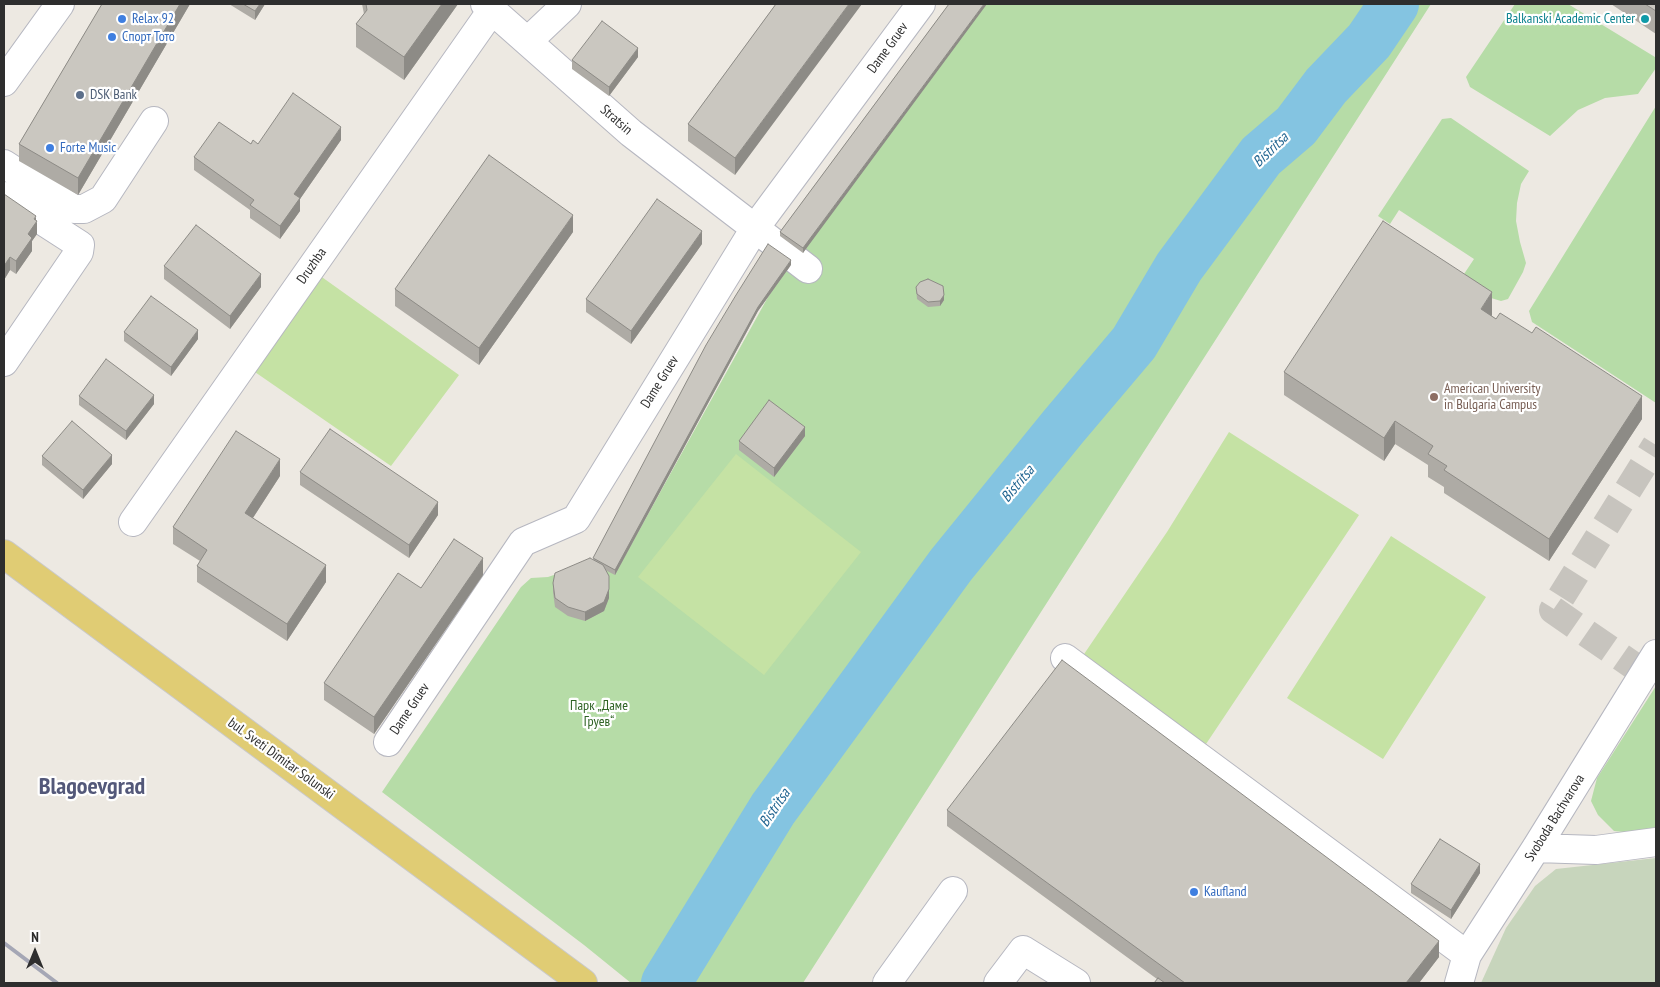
<!DOCTYPE html>
<html>
<head>
<meta charset="utf-8">
<style>
	body { margin:0 }
	#map { position:relative; width:1660px; height:987px; overflow:hidden; background:#ede9e2; font-family:"PT Sans Narrow",sans-serif }
	canvas { display:block }
	.frame { position:absolute; inset:0; border:5px solid #2e2e2e; pointer-events:none }
	.north { position:absolute; left:10px; top:927px; width:50px; height:50px; -webkit-text-stroke:4px #fff; paint-order:stroke; rotate:0deg; font-size:14px; font-weight:700; line-height:20px; text-align:center; color:#2e2e2e }
	.north::after { content:''; display:block; margin:auto; width:18px; height:22px; background:#2e2e2e; clip-path:polygon(50% 0,100% 100%,50% 72%,0 100%) }
</style>
</head>
<body>
<div id="map">
<canvas width="1660" height="987"></canvas>
<div class="frame"></div>
<div class="north">N</div>
</div>
<script>
const ctx = document.querySelector('canvas').getContext('2d');
ctx.lineJoin = 'round';
function fillPath(path, color) {
  ctx.fillStyle = color;
  ctx.fill(path, 'evenodd');
}
function shape(rows) {
  const path = new Path2D();
  for (const r of rows) {
    path.moveTo(r[0], r[1]);
    for (let i = 2; i < r.length; i += 2) path.lineTo(r[i], r[i + 1]);
  }
  return path;
}
function stroke(path, color, width, dash) {
  ctx.strokeStyle = color;
  ctx.lineWidth = width;
  ctx.lineCap = dash ? 'butt' : 'round';
  ctx.setLineDash(dash || []);
  ctx.stroke(path);
}
function write(font, color, halo, rows, align = 'center') {
  ctx.font = font + ' "PT Sans Narrow",sans-serif';
  ctx.lineWidth = 4.5;
  ctx.setLineDash([]);
  ctx.textBaseline = 'middle';
  ctx.strokeStyle = halo;
  ctx.fillStyle = color;
  for (const [text, x, y, turn = 0] of rows) {
    ctx.save();
    ctx.translate(x, y);
    ctx.rotate((+turn || 0) * Math.PI / 180);
    ctx.textAlign = isNaN(turn) ? turn : align;
    if (halo) ctx.strokeText(text, 0, 0);
    ctx.fillText(text, 0, 0);
    ctx.restore();
  }
}
const green = shape([
	[986,4,1431,4,803,983,631,983,584,945,382,792,521,587,531,578,548,577,594,561,615,574,773,288],
	[1515,4,1568,4,1655,57,1656,68,1638,94,1605,98,1578,110,1550,136,1470,87,1466,77],
	[1656,106,1656,403,1532,322,1529,311],
	[1451,118,1529,171,1521,184,1517,203,1516,221,1520,242,1526,263,1523,272,1508,299,1501,301,1491,298,1492,295,1464,274,1474,259,1399,210,1390,224,1378,216,1442,119],
	[1656,686,1656,827,1633,833,1614,831,1598,815,1591,801,1597,778]
]);
const cemetery = shape([
	[1656,858,1656,983,1481,983,1506,928,1535,886,1556,869]
]);
const pitch = shape([
	[319,275,459,375,391,466,252,370],
	[1229,432,1359,515,1204,747,1080,660,1167,532],
	[736,454,861,552,764,675,638,577],
	[1391,536,1486,597,1383,759,1287,698]
]);
const river = shape([
	[666,983,773,809,951,565,1063,427,1134,343,1179,267,1261,156,1296,126,1326,86,1369,41,1394,4]
]);
const minorTunnel = shape([
	[1644,673,1553,610,1656,445]
]);
const minor = shape([
	[485,4,631,133,808,269],
	[528,41,567,4],
	[4,82,60,4],
	[4,164,74,209,84,209,103,199,154,121],
	[4,196,80,245,79,252,4,362],
	[133,522,492,10],
	[1065,658,1467,955],
	[388,742,523,542,576,519,755,228,921,4],
	[1536,848,1596,850,1656,842],
	[887,983,953,891],
	[998,983,1023,950,1076,983],
	[1459,983,1467,955,1536,848,1656,654]
]);
const major = shape([
	[4,554,583,983]
]);
const rail = shape([
	[4,943,57,983]
]);
const wall = shape([
	[102,4,190,4,78,195,19,161,19,144],
	[229,4,265,4,255,20],
	[362,4,458,4,404,80,356,47,356,24,364,14],
	[776,4,735,175,688,141,688,124],
	[949,4,803,253,780,236,780,232],
	[1611,4,1656,4,1656,34],
	[638,57,609,96,572,69,572,60],
	[341,140,300,199,300,211,280,239,250,218,250,210,194,170,194,157,251,144],
	[4,194,36,220,37,234,32,241,32,251,16,274,10,270,4,280],
	[573,232,479,365,395,306,395,289],
	[702,244,631,344,586,312,586,299],
	[791,265,758,311,615,575,605,570,609,598,604,611,585,621,568,616,555,607,553,592,553,583,593,560,706,345],
	[164,266,261,287,230,329,164,279],
	[916,287,944,300,940,306,928,307,917,299],
	[1492,315,1492,316,1642,419,1549,561,1444,493,1444,487,1428,477,1428,465,1395,444,1384,461,1284,395,1284,372],
	[124,332,198,339,171,376,124,341],
	[79,396,154,404,126,440,79,405],
	[805,436,774,477,739,450,739,441],
	[42,456,112,464,83,499,42,465],
	[300,472,438,515,409,558,300,485],
	[280,476,253,518,326,582,287,641,197,582,197,566,200,561,173,544,173,527],
	[483,575,374,734,324,700,324,683,421,588],
	[947,810,1439,957,1419,983,1154,983,1157,979,947,826],
	[1480,873,1451,919,1411,893,1411,884]
]);
const shadedWall = shape([
	[180,4,190,4,78,195,78,178],
	[260,4,265,4,255,20,255,11],
	[442,4,458,4,404,80,404,57],
	[849,4,862,4,735,175,735,158],
	[984,4,987,4,803,253,803,248],
	[638,48,638,57,609,96,609,87],
	[341,127,341,140,300,199,300,211,280,239,280,226,294,194],
	[573,215,573,232,479,365,479,348],
	[36,216,36,223,37,221,37,234,32,241,32,251,16,274,16,261],
	[702,231,702,244,631,344,631,331],
	[10,257,10,270,4,280,4,266],
	[791,260,791,265,758,311,615,575,615,570,758,307],
	[261,274,261,287,230,329,230,316],
	[1492,292,1492,315,1481,331,1481,309],
	[944,295,944,300,940,306,940,301],
	[198,330,198,339,171,376,171,367],
	[154,395,154,404,126,440,126,431],
	[1642,396,1642,419,1549,561,1549,539],
	[1395,421,1395,444,1384,461,1384,438],
	[805,427,805,436,774,477,774,468],
	[112,455,112,464,83,499,83,490],
	[280,459,280,476,245,530,245,513],
	[438,502,438,515,409,558,409,545],
	[483,558,483,575,374,734,374,717],
	[326,565,326,582,287,641,287,624],
	[609,589,609,598,604,611,585,621,585,612],
	[1480,864,1480,873,1451,919,1451,910],
	[1439,941,1439,957,1419,983,1406,983]
]);
const building = shape([
	[102,4,180,4,78,178,19,144,102,4],
	[243,4,260,4,255,11,243,4],
	[366,4,442,4,404,57,356,24,367,10,366,4],
	[776,4,849,4,735,158,688,124,776,4],
	[949,4,984,4,803,248,780,232,949,4],
	[1645,4,1656,4,1656,11,1645,4],
	[602,21,638,48,609,87,572,60,602,21],
	[293,93,341,127,294,194,300,198,280,226,250,205,254,200,194,157,219,122,251,144,253,140,258,144,293,93],
	[489,155,573,215,479,348,395,289,489,155],
	[4,194,36,216,34,219,37,221,28,234,32,238,16,261,10,257,4,266,4,194],
	[657,199,702,231,631,331,586,299,657,199],
	[1383,221,1492,292,1481,309,1496,319,1500,313,1532,333,1536,327,1642,396,1549,539,1444,470,1447,466,1428,454,1433,446,1395,421,1384,438,1284,372,1383,221],
	[196,225,261,274,230,316,164,266,196,225],
	[768,244,791,260,758,307,615,570,593,558,706,345,736,295,768,244],
	[928,279,943,286,944,295,940,301,928,302,917,294,916,287,920,282,928,279],
	[151,296,198,330,171,367,124,332,151,296],
	[106,359,154,395,126,431,79,396,106,359],
	[769,400,805,427,774,468,739,441,769,400],
	[72,421,112,455,83,490,42,456,72,421],
	[330,429,438,502,409,545,300,472,330,429],
	[236,431,280,459,245,513,326,565,287,624,197,566,207,550,173,527,236,431],
	[454,539,483,558,374,717,324,683,398,573,421,588,454,539],
	[590,558,603,565,609,576,609,589,604,602,585,612,568,607,555,598,553,583,555,573,590,558],
	[1062,660,1439,941,1406,983,1185,983,947,810,1062,660],
	[1440,839,1480,864,1451,910,1411,884,1440,839],
	[1158,978,1165,983,1154,983,1158,978]
]);
const markers = [
	[122,19,5,"#3f7fe0"],
	[1645,19,5,"#0f9aa8"],
	[112,37,5,"#3f7fe0"],
	[80,95,5,"#5c6f8a"],
	[50,148,5,"#3f7fe0"],
	[1434,397,5,"#8d6e63"],
	[1194,892,5,"#3f7fe0"]
];
const shopNames = [
	["Relax 92",132,19],
	["Спорт Тото",122,37],
	["Forte Music",60,148],
	["Kaufland",1204,892]
];
const cultureNames = [
	["Balkanski Academic Center",1635,19]
];
const streetNames = [
	["Dame Gruev",888,48,-54],
	["Stratsin",616,120,41],
	["Druzhba",312,266,-55],
	["Dame Gruev",660,382,-58],
	["Dame Gruev",410,709,-56],
	["bul. Sveti Dimitar Solunski",281,759,36],
	["Svoboda Bachvarova",1555,818,-58]
];
const serviceNames = [
	["DSK Bank",90,95]
];
const educationNames = [
	["American University",1444,389],
	["in Bulgaria Campus",1444,405]
];
const parkNames = [
	["Парк „Даме",599,706],
	["Груев“",599,722]
];
const waterNames = [
	["Bistritsa",1271,150,-44],
	["Bistritsa",1018,484,-50],
	["Bistritsa",775,808,-56]
];
const townNames = [
	["Blagoevgrad",92,787]
];
fillPath(green, '#b6dca7');
fillPath(cemetery, '#c7d5bc');
fillPath(pitch, '#c5e2a4');
stroke(river, '#84c4e1', 50);
stroke(minorTunnel, '#c7c4be', 28, [28, 14]);
stroke(minor, '#b6b7c0', 30);
stroke(major, '#c9c9c9', 30);
stroke(minor, '#fff', 28);
stroke(major, '#e0cc74', 28);
stroke(rail, '#a5a7b5', 4);
fillPath(wall, '#aeaba5');
fillPath(shadedWall, '#8d8b86');
fillPath(building, '#cac7c0');
stroke(building, '#8d8b86', 1);
for (const [x, y, r, color] of markers) {
  const dot = new Path2D();
  dot.arc(x, y, r, 0, 2 * Math.PI);
  ctx.fillStyle = color;
  ctx.fill(dot);
  stroke(dot, '#fff', 2);
}
write('14px', '#366cbe', '#fff', shopNames, 'left');
write('14px', '#0d838f', '#fff', cultureNames, 'right');
write('14px', '#2e2e2e', '#fff', streetNames);
write('14px', '#4e5e75', '#fff', serviceNames, 'left');
write('14px', '#785e54', '#fff', educationNames, 'left');
write('14px', '#2f6325', '#fff', parkNames);
write('italic 15px', '#206490', '#fff', waterNames);
write('bold 24px', '#535879', '#fff', townNames);
</script>
</body>
</html>
